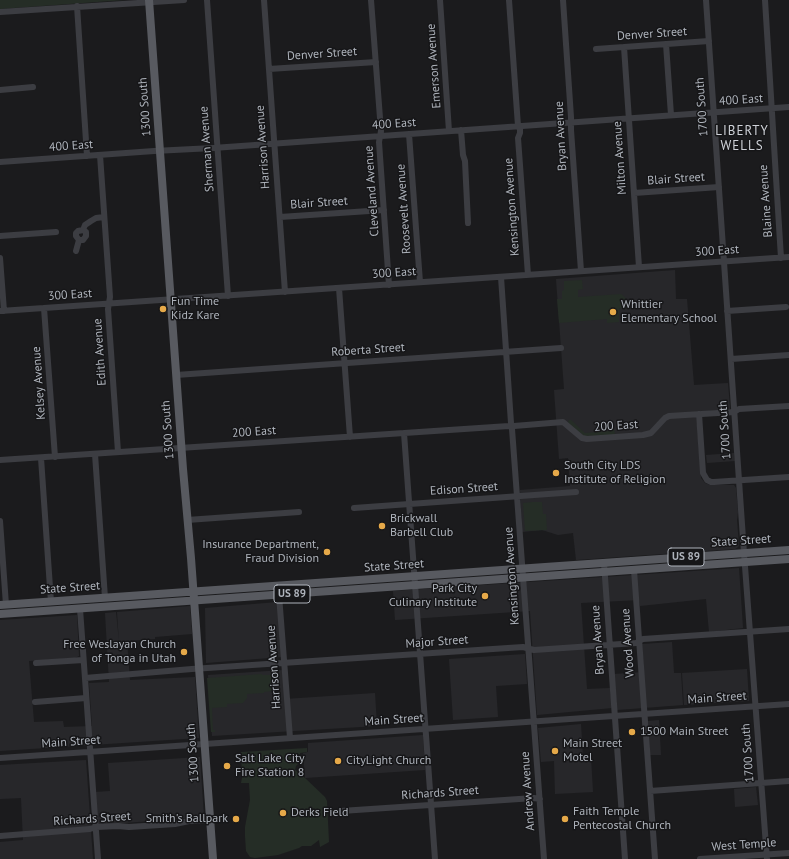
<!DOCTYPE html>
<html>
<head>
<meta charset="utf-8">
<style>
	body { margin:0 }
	canvas { display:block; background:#1b1b1d }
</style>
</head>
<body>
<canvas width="789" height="859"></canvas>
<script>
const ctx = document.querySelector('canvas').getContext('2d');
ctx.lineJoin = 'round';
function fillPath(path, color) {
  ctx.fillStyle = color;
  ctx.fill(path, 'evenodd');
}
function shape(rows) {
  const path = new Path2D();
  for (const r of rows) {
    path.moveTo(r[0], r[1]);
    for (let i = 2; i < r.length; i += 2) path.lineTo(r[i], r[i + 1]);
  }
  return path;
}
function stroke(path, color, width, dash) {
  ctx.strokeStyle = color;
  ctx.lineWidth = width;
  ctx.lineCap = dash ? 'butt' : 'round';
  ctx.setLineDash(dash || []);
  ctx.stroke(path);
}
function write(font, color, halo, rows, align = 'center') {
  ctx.font = font + ' "PT Sans",sans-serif';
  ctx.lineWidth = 3;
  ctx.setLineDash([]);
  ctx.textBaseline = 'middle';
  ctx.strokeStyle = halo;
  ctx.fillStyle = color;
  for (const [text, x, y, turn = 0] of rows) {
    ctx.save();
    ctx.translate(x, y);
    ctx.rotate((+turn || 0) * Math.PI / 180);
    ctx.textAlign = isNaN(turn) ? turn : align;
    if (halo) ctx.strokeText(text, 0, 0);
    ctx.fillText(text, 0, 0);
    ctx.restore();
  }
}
const built = shape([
	[675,270,676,299,687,299,694,385,728,383,730,407,730,409,696,412,701,478,705,483,710,485,734,485,736,488,738,512,737,520,739,546,737,548,735,549,576,560,573,533,558,535,542,530,522,532,520,490,570,486,568,458,559,459,554,390,564,389,556,279],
	[734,453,735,461,707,463,706,455],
	[739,568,743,628,709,632,706,599,640,606,639,600,581,603,587,689,610,688,612,708,537,715,530,611,395,620,393,591],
	[278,602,282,657,206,663,205,608],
	[190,606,192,634,155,637,155,639,127,641,130,680,195,677,199,738,0,751,0,620,77,615,79,656,75,658,29,661,34,722,63,721,64,727,92,726,89,683,109,682,105,613,116,612,119,642,117,612],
	[672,642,674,673,681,673,683,705,617,710,614,674,644,672,642,644],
	[525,654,527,684,496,686,498,717,453,720,449,659],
	[747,669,749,701,684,705,682,673],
	[283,670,285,699,375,693,377,726,212,736,208,675],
	[659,720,661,755,650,755,648,721],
	[581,724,583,758,591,758,593,792,555,794,554,761,541,762,538,728],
	[423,735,425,770,305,778,303,753,308,752,308,743],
	[200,757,204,817,98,825,95,792,110,791,108,763],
	[86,760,93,859,0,859,0,842,23,840,21,798,0,799,0,765],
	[756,787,758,805,735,807,734,789]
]);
const green = shape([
	[0,0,125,0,0,9],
	[582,280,583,289,578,290,578,297,621,294,627,299,626,309,620,308,619,310,619,322,607,323,607,319,559,323,557,299,562,299,562,291,564,290,564,281],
	[569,420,571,420,585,433,611,431,611,428,614,428,615,435,584,436,568,423,568,422],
	[532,502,542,502,543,514,546,514,547,530,525,531,523,503],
	[262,674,262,675,271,675,272,691,264,692,264,693,247,694,247,698,243,703,227,704,227,707,212,708,213,730,215,730,215,732,211,732,207,678],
	[307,748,307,752,300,753,300,762,296,766,295,770,305,778,325,797,327,801,329,842,320,847,319,840,311,846,302,846,299,848,278,855,255,858,250,857,246,851,245,836,245,827,250,800,249,783,241,783,242,778,241,752]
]);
const minor = shape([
	[207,0,228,296],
	[264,0,285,292],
	[371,0,381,131,379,142,389,285],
	[440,0,449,131],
	[509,0,518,126,520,129,520,133,518,138,528,275],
	[563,0,571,117,571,130,581,271],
	[706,0,744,553,767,859],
	[765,0,781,258],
	[77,6,87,156],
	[0,12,184,0],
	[666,44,671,115],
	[624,47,639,267],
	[596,49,709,41],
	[269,69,376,62],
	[0,90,33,87],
	[461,130,463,155,465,161,468,223],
	[409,134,420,282],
	[100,155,110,297,108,309,118,452],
	[0,162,154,151,213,148,789,107],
	[634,193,719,187],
	[280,217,384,210],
	[0,236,56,232],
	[79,240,76,236,76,233,78,231,83,230,85,225,91,221,96,218,104,217],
	[79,240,83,240,86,236,86,232,83,230],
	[76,251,79,240],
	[0,258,4,311],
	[501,277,511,423],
	[339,288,350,437],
	[44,308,55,457],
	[0,311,789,257],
	[727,311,786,307],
	[731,359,789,355],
	[176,375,561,348],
	[699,414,703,473,707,480,711,482,714,482,789,477],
	[514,426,563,422,582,438,587,439,643,435,651,433,665,418,669,416,734,412,739,409,789,406],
	[512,429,544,859],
	[404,433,435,859],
	[95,454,105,598],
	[41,458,51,602],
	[0,460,509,426],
	[354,508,576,492],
	[187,520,299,512],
	[0,521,6,605],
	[604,563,625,859],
	[634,570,655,859],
	[279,595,290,738],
	[80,609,98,859],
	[36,663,83,660],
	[85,678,192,669,523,647,534,650,636,643,643,639,789,629],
	[35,702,86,698],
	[0,758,789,704],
	[650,791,789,781],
	[341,811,534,798,540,799],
	[0,836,90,829,96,827,118,826,129,827,175,824,189,821,210,820],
	[700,859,789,853]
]);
const major = shape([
	[149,0,183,469,191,558,213,859],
	[0,605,789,550],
	[0,614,789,559]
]);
const markers = [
	[163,309,4,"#e6a949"],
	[613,312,4,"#e6a949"],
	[556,473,4,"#e6a949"],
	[382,526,4,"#e6a949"],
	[327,552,4,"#e6a949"],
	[485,596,4,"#e6a949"],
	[184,652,4,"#e6a949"],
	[632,732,4,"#e6a949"],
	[555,751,4,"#e6a949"],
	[338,761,4,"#e6a949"],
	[227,766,4,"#e6a949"],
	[283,813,4,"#e6a949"],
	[236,819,4,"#e6a949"],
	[565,819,4,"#e6a949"]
];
const shields = [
	[686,557,36],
	[292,594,36]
];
const shieldNames = [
	["US 89",686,557],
	["US 89",292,594]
];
const streetNames = [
	["Denver Street",652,34,-4],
	["Denver Street",322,54,-4],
	["Emerson Avenue",434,66,-94],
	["400 East",741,100,-4],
	["1300 South",145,107,-94],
	["1700 South",702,107,-94],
	["400 East",394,124,-4],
	["Bryan Avenue",561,136,-93],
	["400 East",71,146,-4],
	["Harrison Avenue",263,147,-94],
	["Sherman Avenue",207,149,-94],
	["Milton Avenue",620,158,-94],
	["Blair Street",676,179,-4],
	["Cleveland Avenue",372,191,-94],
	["Blaine Avenue",766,201,-94],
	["Blair Street",319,203,-4],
	["Kensington Avenue",512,207,-94],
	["Roosevelt Avenue",404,209,-94],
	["300 East",717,251,-4],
	["300 East",394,273,-4],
	["300 East",70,295,-4],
	["Roberta Street",368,350,-4],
	["Edith Avenue",100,352,-94],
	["Kelsey Avenue",39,383,-94],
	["200 East",616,426,-4],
	["1300 South",168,430,-94],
	["1700 South",725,430,-94],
	["200 East",254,432,-4],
	["Edison Street",464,489,-4],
	["State Street",741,541,-4],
	["State Street",394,566,-4],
	["Kensington Avenue",512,576,-94],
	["State Street",70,588,-4],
	["Bryan Avenue",598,640,-94],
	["Major Street",437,642,-4],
	["Wood Avenue",628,643,-94],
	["Harrison Avenue",274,667,-94],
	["Main Street",717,698,-4],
	["Main Street",394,720,-4],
	["Main Street",71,742,-4],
	["1300 South",193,753,-94],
	["1700 South",748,753,-94],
	["Andrew Avenue",528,791,-94],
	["Richards Street",440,793,-4],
	["Richards Street",92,819,-4],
	["West Temple",744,845,-4]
];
const poiNames = [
	["Fun Time",171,302],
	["Kidz Kare",171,316],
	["Whittier",621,305],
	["Elementary School",621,319],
	["South City LDS",564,466],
	["Institute of Religion",564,480],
	["Brickwall",390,519],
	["Barbell Club",390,533],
	["Insurance Department,",319,545,"right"],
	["Fraud Division",319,559,"right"],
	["Park City",477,589,"right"],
	["Culinary Institute",477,603,"right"],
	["Free Weslayan Church",176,645,"right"],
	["of Tonga in Utah",176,659,"right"],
	["1500 Main Street",640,732],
	["Main Street",563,744],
	["Motel",563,758],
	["Salt Lake City",235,759],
	["Fire Station 8",235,773],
	["CityLight Church",346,761],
	["Faith Temple",573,812],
	["Pentecostal Church",573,826],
	["Derks Field",291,813],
	["Smith's Ballpark",228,819,"right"]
];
const neighbourhoodNames = [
	["LIBERTY",742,131],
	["WELLS",742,146]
];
fillPath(built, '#27272a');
fillPath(green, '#252d26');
stroke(minor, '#3c3d42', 6);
stroke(major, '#585a60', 8);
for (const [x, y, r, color] of markers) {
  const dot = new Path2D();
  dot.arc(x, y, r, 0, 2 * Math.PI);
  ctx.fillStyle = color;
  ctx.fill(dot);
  stroke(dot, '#161618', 1.5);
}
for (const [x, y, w] of shields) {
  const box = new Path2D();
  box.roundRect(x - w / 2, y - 9, w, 18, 3);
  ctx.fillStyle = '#161618';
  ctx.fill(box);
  stroke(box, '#aeb3bb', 1);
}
write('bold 11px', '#aeb3bb', null, shieldNames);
write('12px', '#aeb3bb', '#161618', streetNames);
write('12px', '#aeb3bb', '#161618', poiNames, 'left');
ctx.letterSpacing = '1px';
write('13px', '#cfd2d8', '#161618', neighbourhoodNames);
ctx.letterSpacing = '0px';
</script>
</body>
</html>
